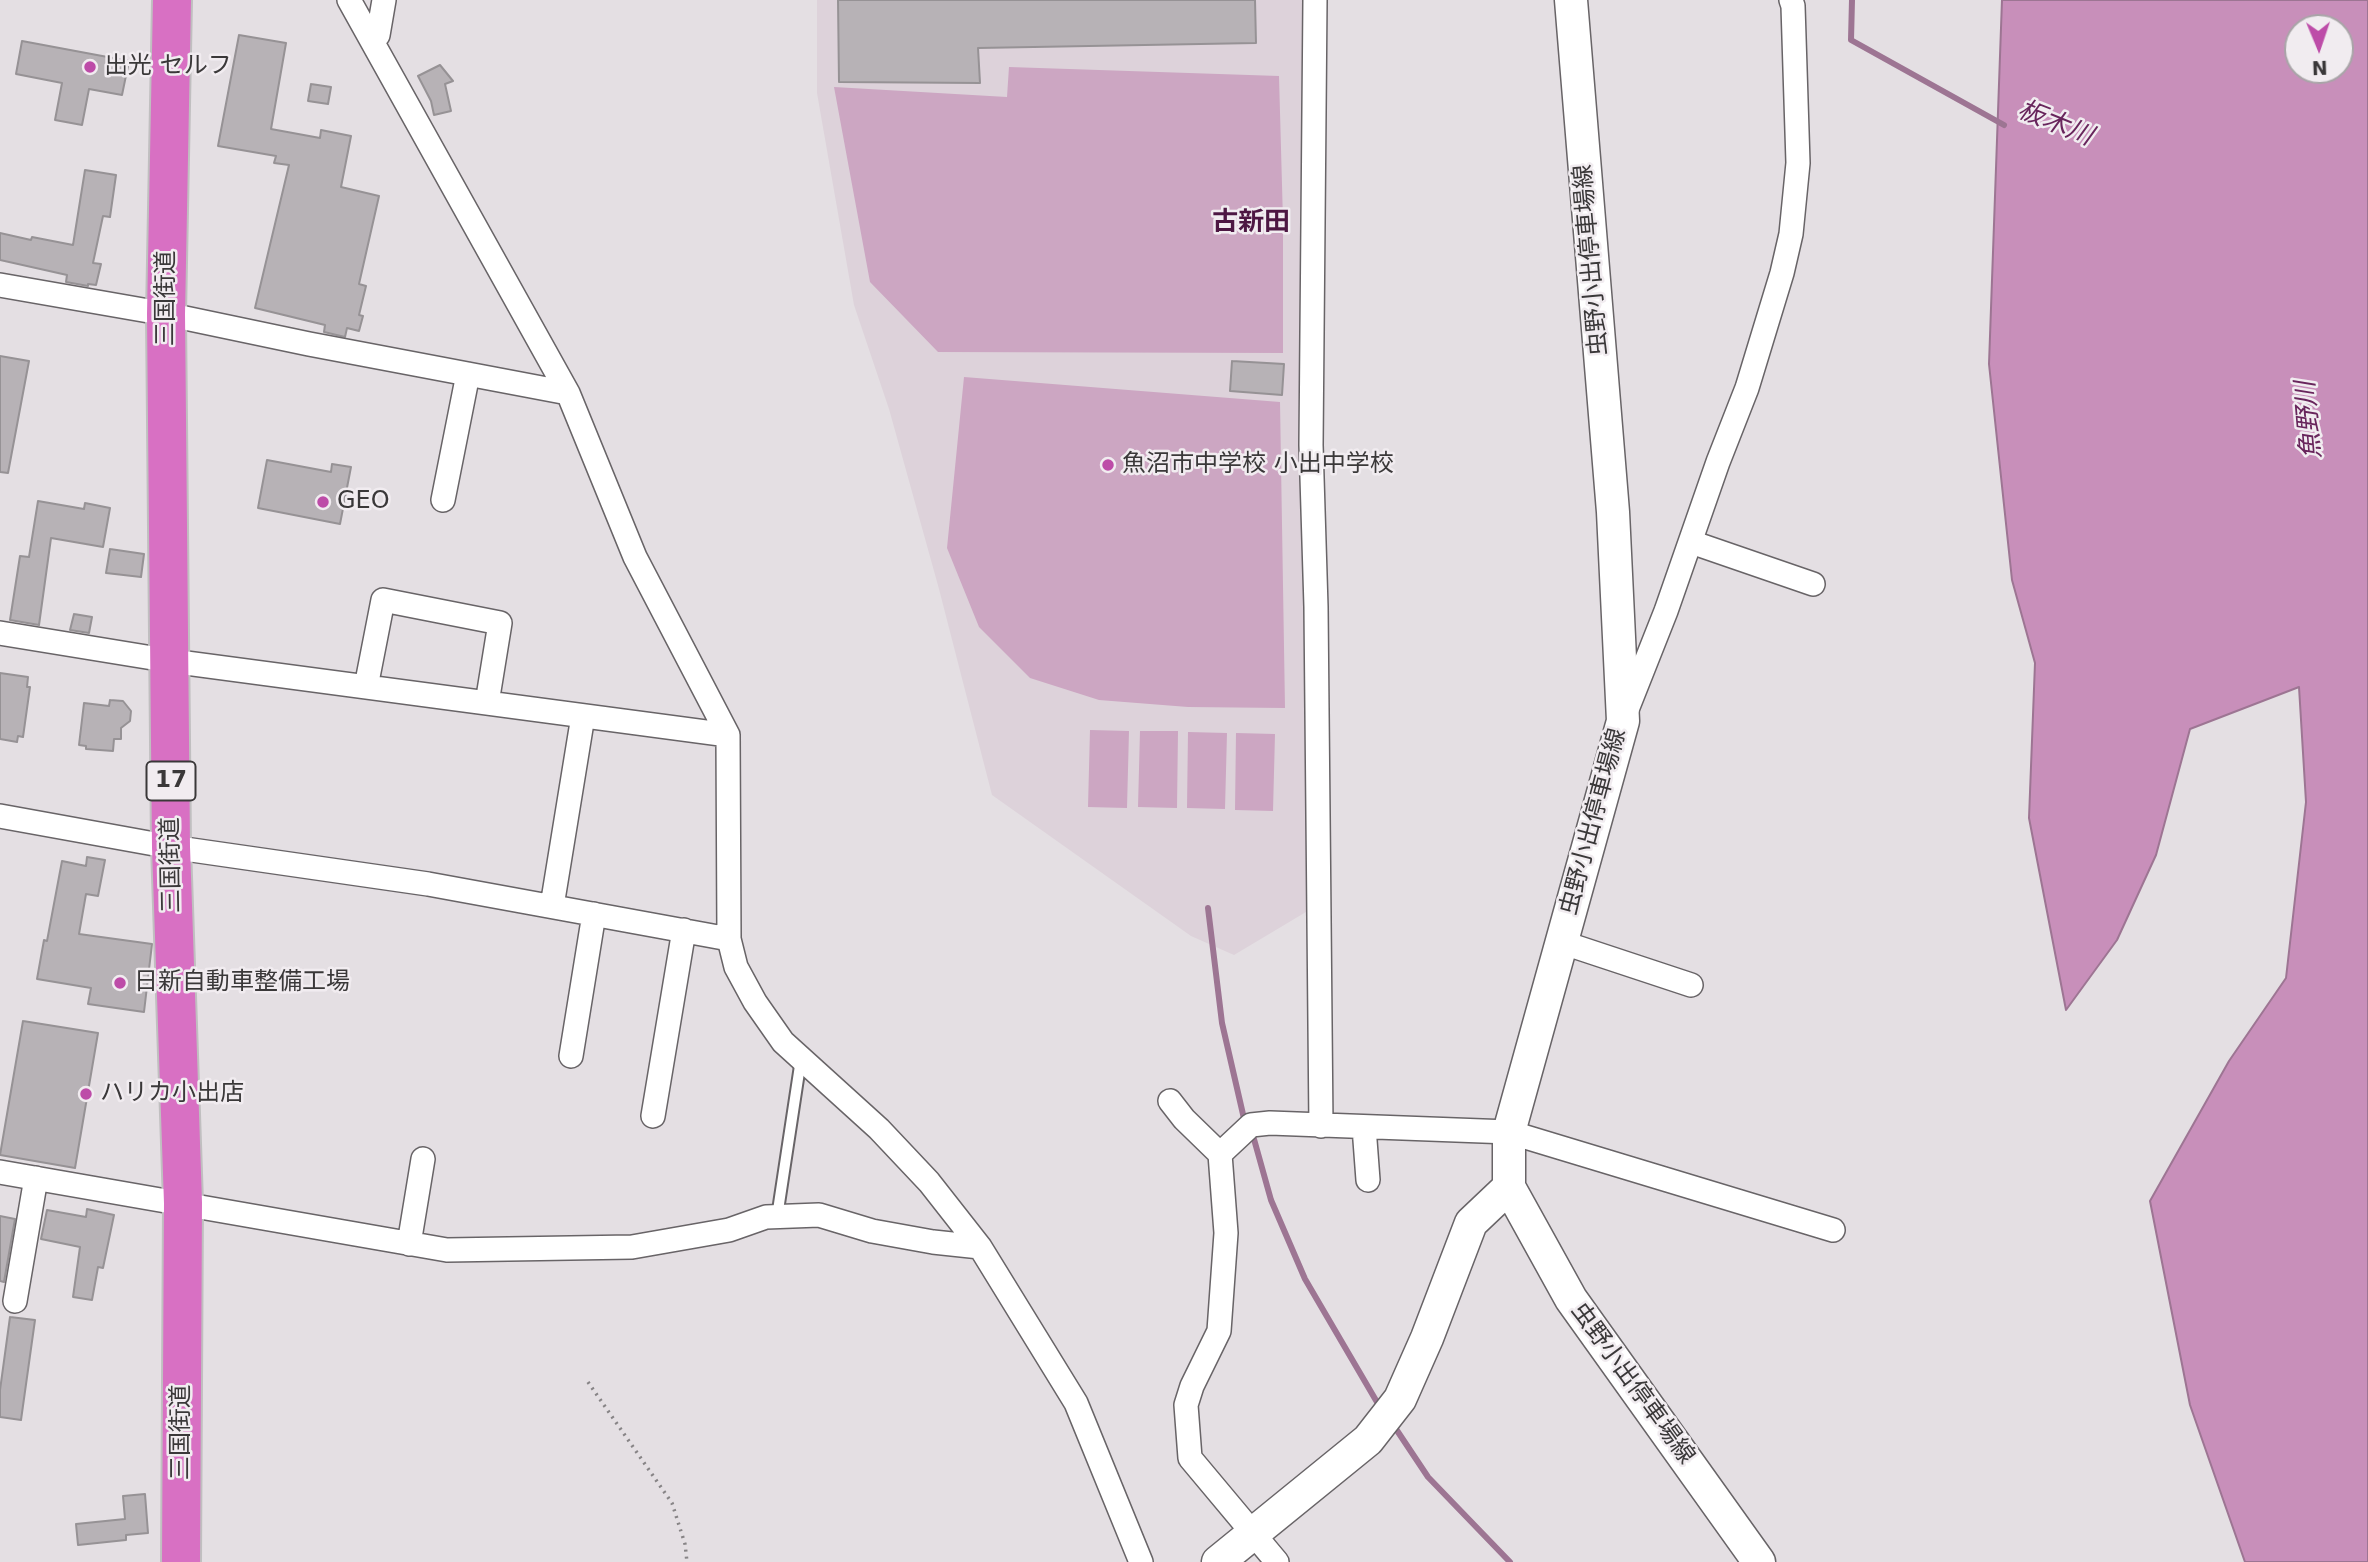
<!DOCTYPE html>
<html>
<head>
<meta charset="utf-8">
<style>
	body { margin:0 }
	#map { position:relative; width:2368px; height:1562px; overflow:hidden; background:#e4dfe3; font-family:"DejaVu Sans",sans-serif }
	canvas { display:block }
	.north { position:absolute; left:2284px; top:14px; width:70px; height:70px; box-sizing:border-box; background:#f1ecf0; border:2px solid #a8a4a7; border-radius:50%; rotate:178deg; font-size:19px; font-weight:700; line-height:28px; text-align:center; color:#3a3839 }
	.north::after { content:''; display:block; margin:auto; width:24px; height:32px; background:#bd4ca8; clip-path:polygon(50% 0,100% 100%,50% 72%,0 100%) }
</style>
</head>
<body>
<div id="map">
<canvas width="2368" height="1562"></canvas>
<div class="north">N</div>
</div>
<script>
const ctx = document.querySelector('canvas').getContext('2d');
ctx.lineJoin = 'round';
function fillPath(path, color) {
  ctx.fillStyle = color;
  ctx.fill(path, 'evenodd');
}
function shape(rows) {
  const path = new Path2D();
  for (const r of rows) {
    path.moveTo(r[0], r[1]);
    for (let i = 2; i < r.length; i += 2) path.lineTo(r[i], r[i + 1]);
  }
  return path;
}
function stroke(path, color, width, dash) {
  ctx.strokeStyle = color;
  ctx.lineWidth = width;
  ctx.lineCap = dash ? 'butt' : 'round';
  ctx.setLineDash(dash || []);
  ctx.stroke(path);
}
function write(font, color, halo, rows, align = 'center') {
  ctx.font = font + ' "DejaVu Sans","Noto Sans JP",sans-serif';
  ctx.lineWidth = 5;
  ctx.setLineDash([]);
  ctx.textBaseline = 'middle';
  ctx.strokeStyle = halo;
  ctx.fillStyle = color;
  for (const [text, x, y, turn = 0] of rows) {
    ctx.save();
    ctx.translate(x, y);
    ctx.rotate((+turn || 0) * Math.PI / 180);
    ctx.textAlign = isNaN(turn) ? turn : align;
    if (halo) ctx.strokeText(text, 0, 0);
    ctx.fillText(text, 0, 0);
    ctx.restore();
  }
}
const built = shape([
	[817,0,1311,0,1321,903,1234,955,1191,936,992,795,939,589,889,409,854,305,817,93]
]);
const green = shape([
	[1009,67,1279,76,1283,221,1283,353,938,352,870,282,834,87,1007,97],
	[964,377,1280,402,1285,708,1188,707,1099,700,1030,678,979,627,947,548],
	[1090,730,1129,731,1127,808,1088,807],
	[1140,731,1178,731,1177,808,1138,807],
	[1188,732,1227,733,1225,809,1187,808],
	[1236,733,1275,734,1273,811,1235,810]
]);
const water = shape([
	[2002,0,2368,0,2368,1562,2245,1562,2190,1405,2150,1201,2229,1061,2286,978,2306,802,2299,687,2190,729,2156,855,2117,940,2066,1010,2029,818,2035,663,2012,580,1989,364,2002,0],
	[2340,28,2340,70,2298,70,2298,28,2340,28]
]);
const stream = shape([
	[1852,0,1851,40,2004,125],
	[1208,908,1222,1023,1245,1123],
	[1252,1132,1271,1200,1305,1279,1381,1409],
	[1392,1423,1428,1477,1510,1562]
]);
const building = shape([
	[838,0,1255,0,1256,43,978,48,980,83,839,82,838,0],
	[239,35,286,43,271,129,320,138,321,130,351,136,341,187,379,196,359,284,366,286,359,315,363,316,359,331,347,328,345,337,324,332,325,325,255,308,289,165,274,163,276,156,218,146,239,35],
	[22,41,129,61,122,95,89,89,82,125,55,120,62,83,16,74,22,41],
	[440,65,453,81,445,84,451,111,434,115,431,101,418,76,440,65],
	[311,84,331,87,328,104,308,101,311,84],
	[85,170,116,175,110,217,103,216,93,263,101,264,96,285,88,284,88,286,66,282,67,275,0,260,0,233,31,240,32,237,73,245,85,170],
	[0,356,29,361,8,473,0,472,0,356],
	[1232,361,1284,364,1282,395,1230,391,1232,361],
	[267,460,331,472,332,464,351,467,340,524,258,508,267,460],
	[38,501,84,509,85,503,110,508,103,547,51,538,39,625,10,620,20,556,29,557,38,501],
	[110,549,144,554,141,577,106,573,110,549],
	[74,614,92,617,89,633,70,630,74,614],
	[0,673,28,677,27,687,30,687,23,737,18,736,17,742,0,739,0,673],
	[110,700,123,701,131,711,130,721,121,728,121,739,114,739,113,751,86,749,86,746,79,745,84,703,109,706,110,700],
	[87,857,105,860,98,896,86,894,79,934,152,944,144,1012,88,1004,91,988,37,979,44,940,47,941,62,861,86,866,87,857],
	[23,1021,98,1033,75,1168,0,1155,23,1021],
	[87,1209,114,1215,103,1268,98,1267,92,1300,73,1297,80,1247,41,1239,47,1210,86,1217,87,1209],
	[0,1216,15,1219,4,1282,0,1281,0,1216],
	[10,1317,35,1320,21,1420,0,1417,0,1390,10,1317],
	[145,1494,148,1533,126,1535,126,1540,78,1545,76,1524,125,1519,123,1496,145,1494]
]);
const path = shape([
	[588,1382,672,1503,685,1544,687,1562]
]);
const lane = shape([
	[777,1217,801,1059]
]);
const street = shape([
	[349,0,568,393,635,557,728,735,729,939,736,967,755,1002,783,1042,879,1129,929,1182,980,1247,1076,1403,1141,1562],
	[1315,0,1311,445,1316,607,1321,1126],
	[378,35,384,0],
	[0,285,166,314,309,344,568,393],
	[443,500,468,374],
	[1691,542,1813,584],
	[0,633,171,661,728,735],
	[366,687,383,600,500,623,487,703],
	[1626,712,1666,611,1718,462,1747,388,1782,273,1791,234,1798,163,1793,6,1791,0],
	[0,816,171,847,428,884,729,939],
	[552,906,583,716],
	[1561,942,1691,985],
	[571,1056,594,914],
	[1170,1101,1184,1119,1220,1154],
	[653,1116,684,930],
	[1364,1127,1368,1180],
	[0,1172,447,1250,632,1247,729,1230,766,1217,819,1215,872,1231,933,1242,980,1247],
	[409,1244,423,1159],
	[15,1301,36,1178],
	[1277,1562,1190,1458,1186,1405,1192,1386,1219,1331,1226,1233,1220,1154,1251,1125,1270,1123,1509,1132,1833,1230]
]);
const secondary = shape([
	[1571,0,1613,512,1623,721,1509,1132,1509,1187,1571,1299,1759,1562],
	[1218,1562,1368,1440,1400,1399,1427,1338,1471,1223,1509,1187]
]);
const highway = shape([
	[172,0,166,314,171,847,183,1203,181,1562]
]);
const markers = [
	[90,67,7,"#bd4ca8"],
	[1108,465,7,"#bd4ca8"],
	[323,502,7,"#bd4ca8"],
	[120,983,7,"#bd4ca8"],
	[86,1094,7,"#bd4ca8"]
];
const shields = [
	[171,781,49]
];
const shieldNames = [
	["17",171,781]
];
const poiNames = [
	["出光 セルフ",104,67],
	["魚沼市中学校 小出中学校",1122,465],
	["GEO",337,502],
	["日新自動車整備工場",134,983],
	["ハリカ小出店",100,1094]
];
const streetNames = [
	["虫野小出停車場線",1592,260,-95],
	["三国街道",167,298,-90],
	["虫野小出停車場線",1594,822,-75],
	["三国街道",172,865,-91],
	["虫野小出停車場線",1632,1384,54],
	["三国街道",182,1432,-90]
];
const waterNames = [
	["板木川",2055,124,22],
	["魚野川",2310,420,-95]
];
const neighbourhoodNames = [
	["古新田",1251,223]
];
fillPath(built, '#ddd2da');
fillPath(green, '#cca6c2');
fillPath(water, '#c88fba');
stroke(water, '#9d7593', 2);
stroke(stream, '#9d7593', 6);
fillPath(building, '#b7b2b6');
stroke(building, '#969295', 2);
stroke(lane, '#686467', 14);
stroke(street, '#686467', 26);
stroke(secondary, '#686467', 35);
stroke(highway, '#c0bfc0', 42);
stroke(path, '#878486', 3.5, [2, 5]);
stroke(lane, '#fff', 10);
stroke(street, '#fff', 23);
stroke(secondary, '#fff', 32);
stroke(highway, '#d870c3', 38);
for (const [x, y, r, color] of markers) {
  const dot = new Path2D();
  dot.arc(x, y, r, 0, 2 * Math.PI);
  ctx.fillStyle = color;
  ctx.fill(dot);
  stroke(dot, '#f1ecf0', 2.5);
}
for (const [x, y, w] of shields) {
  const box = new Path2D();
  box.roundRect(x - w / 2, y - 19.5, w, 39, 5);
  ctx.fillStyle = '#f1ecf0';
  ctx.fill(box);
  stroke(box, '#3a3839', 2);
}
write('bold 23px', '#3a3839', null, shieldNames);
write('24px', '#3a3839', '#f1ecf0', poiNames, 'left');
write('24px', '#3a3839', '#f1ecf0', streetNames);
write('italic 26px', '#68255c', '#f1ecf0', waterNames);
write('bold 26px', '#4d1743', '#f1ecf0', neighbourhoodNames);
</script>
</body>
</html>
